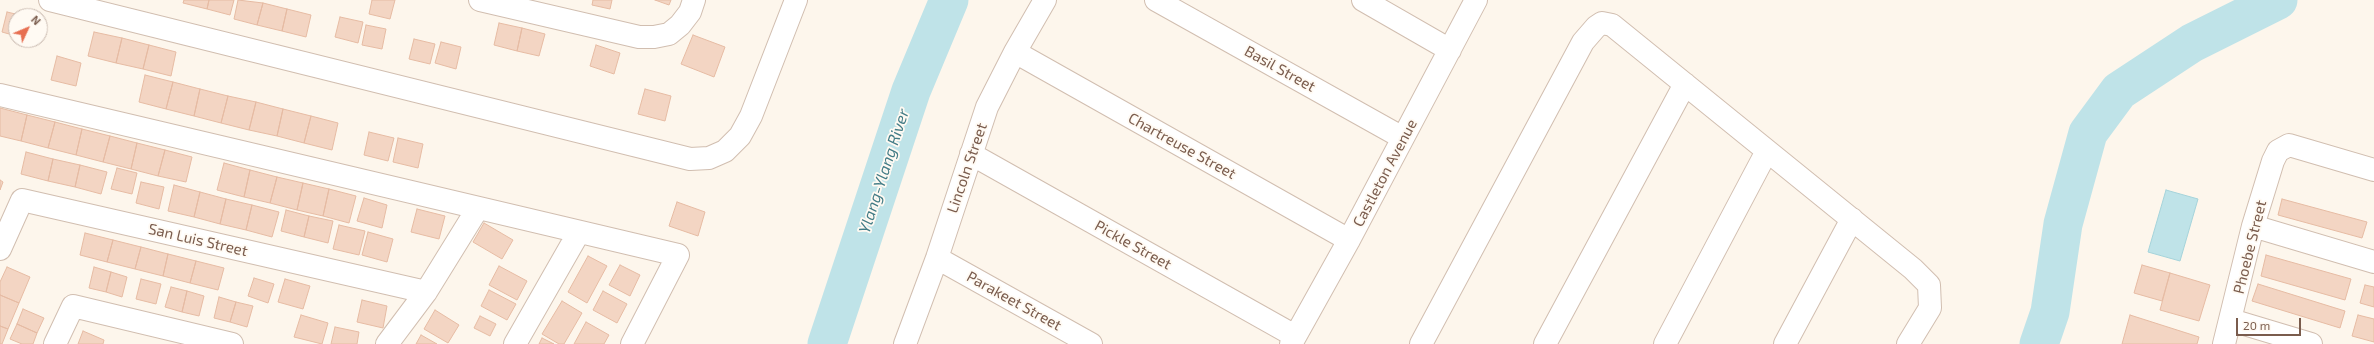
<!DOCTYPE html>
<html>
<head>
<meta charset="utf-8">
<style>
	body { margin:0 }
	#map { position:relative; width:2374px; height:344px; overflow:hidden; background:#fdf6ec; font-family:"Exo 2",sans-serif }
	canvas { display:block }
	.north { position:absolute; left:8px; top:8px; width:40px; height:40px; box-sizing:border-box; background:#fffaf3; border:1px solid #cabbb1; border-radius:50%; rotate:46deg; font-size:11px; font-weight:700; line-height:16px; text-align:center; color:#7a5c4d }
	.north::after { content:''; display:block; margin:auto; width:14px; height:18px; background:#e76f51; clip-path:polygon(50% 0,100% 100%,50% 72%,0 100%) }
	.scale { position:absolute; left:2236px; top:318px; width:65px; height:18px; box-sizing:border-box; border:2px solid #7a5c4d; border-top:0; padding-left:5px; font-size:12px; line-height:14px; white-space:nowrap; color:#7a5c4d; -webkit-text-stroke:3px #fffaf3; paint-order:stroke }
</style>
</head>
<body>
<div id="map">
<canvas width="2374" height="344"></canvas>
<div class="north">N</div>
<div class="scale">20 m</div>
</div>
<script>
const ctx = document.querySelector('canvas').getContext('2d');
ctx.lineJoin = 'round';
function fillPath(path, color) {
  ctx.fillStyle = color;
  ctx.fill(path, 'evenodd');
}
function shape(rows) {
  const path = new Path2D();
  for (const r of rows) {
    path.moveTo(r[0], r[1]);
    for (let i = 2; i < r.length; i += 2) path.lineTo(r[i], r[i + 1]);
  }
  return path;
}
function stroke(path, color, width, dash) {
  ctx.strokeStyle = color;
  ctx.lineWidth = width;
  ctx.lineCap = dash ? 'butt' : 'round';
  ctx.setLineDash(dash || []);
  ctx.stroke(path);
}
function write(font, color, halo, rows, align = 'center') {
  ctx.font = font + ' "Exo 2",sans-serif';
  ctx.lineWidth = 3.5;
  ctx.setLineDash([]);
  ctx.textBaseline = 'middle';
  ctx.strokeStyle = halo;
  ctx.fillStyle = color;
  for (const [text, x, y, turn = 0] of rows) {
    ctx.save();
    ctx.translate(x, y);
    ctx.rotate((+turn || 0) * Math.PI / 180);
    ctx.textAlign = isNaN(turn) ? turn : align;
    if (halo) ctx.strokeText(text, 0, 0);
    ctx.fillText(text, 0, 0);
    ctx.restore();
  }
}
const water = shape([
	[2166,190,2198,199,2180,261,2148,252,2166,190]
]);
const river = shape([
	[827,344,911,91,949,0],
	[2039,344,2050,312,2063,224,2088,133,2119,91,2192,43,2278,0]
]);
const building = shape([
	[184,0,209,0,207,9,183,3,184,0],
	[209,0,234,0,230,15,207,9,209,0],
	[238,0,263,3,257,25,234,19,238,0],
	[372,0,395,0,390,19,369,14,372,0],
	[593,0,612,0,610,9,592,5,593,0],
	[655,0,671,0,669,5,655,0],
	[263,3,287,9,282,31,257,25,263,3],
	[287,9,311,15,306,37,282,31,287,9],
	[7,12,24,16,16,16,16,36,2,32,7,12],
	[340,17,363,22,358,43,335,37,340,17],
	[499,23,522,28,517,51,494,45,499,23],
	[366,25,386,29,382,49,362,45,366,25],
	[522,28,545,34,539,56,517,51,522,28],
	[94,32,122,38,116,63,88,56,94,32],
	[693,35,725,47,714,77,681,64,693,35],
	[122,38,149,45,143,69,116,63,122,38],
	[414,39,435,44,430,64,409,59,414,39],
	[441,42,461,47,456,69,435,63,441,42],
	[149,45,176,52,171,76,143,69,149,45],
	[596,45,620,53,614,74,590,66,596,45],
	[57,56,81,63,76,86,51,80,57,56],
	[145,75,173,82,166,109,139,102,145,75],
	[173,82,200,89,194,116,166,109,173,82],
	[200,89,228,96,221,123,194,116,200,89],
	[645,89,671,96,665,121,638,114,645,89],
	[228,96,256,102,249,130,221,123,228,96],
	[256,102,283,109,277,136,249,130,256,102],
	[0,108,27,115,21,141,0,136,0,108],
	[283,109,311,116,304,143,277,136,283,109],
	[27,115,55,122,48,148,21,141,27,115],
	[311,116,338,123,332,150,304,143,311,116],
	[55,122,82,129,76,155,48,148,55,122],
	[82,129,110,136,103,162,76,155,82,129],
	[369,132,394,138,388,161,364,155,369,132],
	[110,136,137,143,131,169,103,162,110,136],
	[398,138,423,144,418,168,393,162,398,138],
	[137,143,165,150,158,176,131,169,137,143],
	[165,150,192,157,186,182,158,176,165,150],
	[26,152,53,159,48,181,21,174,26,152],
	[53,159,80,165,75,187,48,181,53,159],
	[224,163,250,170,244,197,217,190,224,163],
	[80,165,107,172,101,194,75,187,80,165],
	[117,168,137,173,132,194,111,189,117,168],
	[250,170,277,177,270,203,244,197,250,170],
	[277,177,303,183,297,210,270,203,277,177],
	[0,180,3,182,0,190,0,180],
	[141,182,164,187,159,209,136,203,141,182],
	[303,183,329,189,323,216,297,210,303,183],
	[174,185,200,192,194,217,168,211,174,185],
	[329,189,356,196,349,223,323,216,329,189],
	[200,192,226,199,220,224,194,217,200,192],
	[364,198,387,205,382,228,357,221,364,198],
	[226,199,252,205,246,230,220,224,226,199],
	[2282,199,2367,222,2362,238,2278,215,2282,199],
	[677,202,705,212,698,236,669,226,677,202],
	[252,205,279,212,272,237,246,230,252,205],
	[417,209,445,216,439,239,411,232,417,209],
	[286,210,309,216,304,237,281,231,286,210],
	[309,216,333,221,328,243,304,237,309,216],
	[484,223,513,240,502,259,473,242,484,223],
	[339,225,365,231,359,255,333,249,339,225],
	[368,232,393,239,387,262,362,255,368,232],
	[85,233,113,240,107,262,80,255,85,233],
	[113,240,141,247,135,269,107,262,113,240],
	[141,247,168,254,163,276,135,269,141,247],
	[168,254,196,261,190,283,163,276,168,254],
	[2266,255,2351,279,2345,300,2261,276,2266,255],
	[588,256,607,266,587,303,568,292,588,256],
	[196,261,224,268,218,290,190,283,196,261],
	[620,265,640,275,630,296,609,285,620,265],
	[2142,265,2170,273,2162,301,2134,293,2142,265],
	[499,266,527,281,517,300,489,285,499,266],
	[7,267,30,277,19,303,0,295,0,282,7,267],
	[94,267,111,272,106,292,89,288,94,267],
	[111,272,127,277,122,297,106,292,111,272],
	[2170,273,2210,285,2199,321,2160,310,2170,273],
	[254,278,274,284,268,303,248,296,254,278],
	[141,279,161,284,156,304,136,299,141,279],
	[285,279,310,286,303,309,278,302,285,279],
	[2258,284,2345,311,2340,328,2252,301,2258,284],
	[2365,285,2374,287,2374,307,2360,303,2365,285],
	[171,287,187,291,182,312,165,307,171,287],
	[489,290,516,304,507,320,481,306,489,290],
	[187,291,204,296,199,316,182,312,187,291],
	[603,291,627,304,617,323,593,310,603,291],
	[0,295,19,303,8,329,0,326,0,295],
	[219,297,236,302,230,322,214,318,219,297],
	[362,300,387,306,383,328,357,322,362,300],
	[562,301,582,313,564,344,559,344,542,334,562,301],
	[236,302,253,306,247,327,230,322,236,302],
	[23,309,44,318,37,333,17,324,23,309],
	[435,310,459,325,448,343,424,329,435,310],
	[301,315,328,323,322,344,294,337,301,315],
	[2130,315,2199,337,2197,344,2122,344,2130,315],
	[2358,315,2374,319,2374,342,2352,336,2358,315],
	[480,316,496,324,490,336,474,328,480,316],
	[586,322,609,335,604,344,574,344,586,322],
	[17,324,37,333,33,344,22,344,10,339,17,324],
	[0,326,8,329,2,344,0,344,0,326],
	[335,327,359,332,357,344,331,344,335,327],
	[83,331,104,340,103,344,78,344,83,331],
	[421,335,437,344,416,344,421,335],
	[542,338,554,344,539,344,542,338]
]);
const minor = shape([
	[50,0,690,159,709,158,725,151,740,136,751,116,796,0],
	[480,0,639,37,654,37,669,34,680,25,690,12,694,0],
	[1156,0,1403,138],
	[1363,0,1450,50],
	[1015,52,1349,240],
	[0,95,678,255,632,344],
	[971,154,1295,336],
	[2253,226,2374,262],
	[0,249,22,200,426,292],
	[937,258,1091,344],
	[2231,320,2311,344],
	[55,344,73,306,232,344],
	[387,344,426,292,478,208],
	[515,344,579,232],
	[905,344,937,258,987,107,1015,52,1045,0],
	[1291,344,1349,240,1476,0],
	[1421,344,1583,42,1596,27,1602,23,1612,25,1913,269,1929,285,1930,308,1908,344],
	[1545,344,1685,84],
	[1665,344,1767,151],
	[1785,344,1852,219],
	[2224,344,2253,226,2273,161,2278,151,2289,145,2374,170]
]);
const streetNames = [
	["Basil Street",1280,69,29],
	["Chartreuse Street",1182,146,29],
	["Lincoln Street",967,168,-71],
	["Castleton Avenue",1385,173,-62],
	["San Luis Street",198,240,13],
	["Pickle Street",1133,245,29],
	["Phoebe Street",2250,247,-76],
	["Parakeet Street",1014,301,29]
];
const waterNames = [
	["Ylang-Ylang River",884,171,-72]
];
fillPath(water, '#bfe3e8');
stroke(water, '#a5d3da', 1);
stroke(river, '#bfe3e8', 39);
fillPath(building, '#f3d5c3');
stroke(building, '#e6bba3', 1);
stroke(minor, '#d1beb0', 24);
stroke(minor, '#fff', 22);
write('15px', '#7a5c4d', '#fffaf3', streetNames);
write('italic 16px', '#437c86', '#fffaf3', waterNames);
</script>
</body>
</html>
